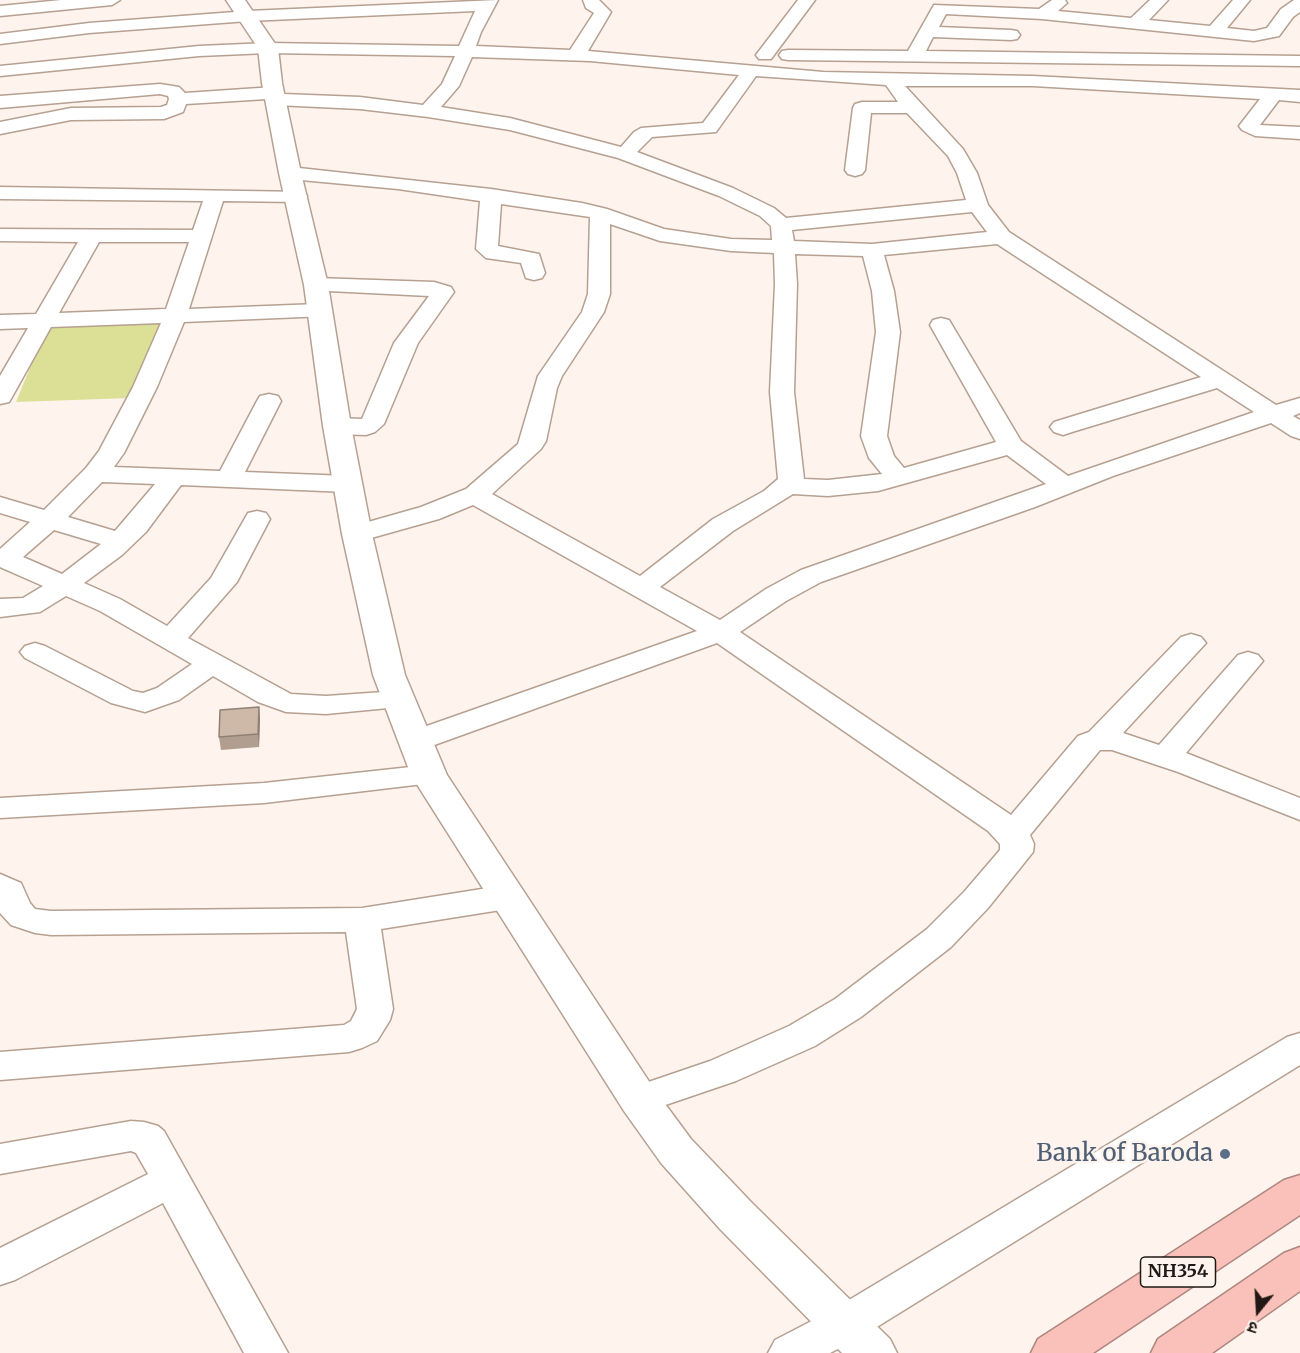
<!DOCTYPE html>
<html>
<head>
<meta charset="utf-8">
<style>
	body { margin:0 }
	#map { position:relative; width:1300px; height:1353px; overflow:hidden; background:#fef4ed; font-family:Merriweather,"Noto Sans Devanagari",serif }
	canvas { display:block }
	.north { position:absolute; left:1228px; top:1281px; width:60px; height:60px; -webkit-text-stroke:4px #fef4ed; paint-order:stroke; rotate:198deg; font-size:16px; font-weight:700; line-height:24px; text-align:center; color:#211813 }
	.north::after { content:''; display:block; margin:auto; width:21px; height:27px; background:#211813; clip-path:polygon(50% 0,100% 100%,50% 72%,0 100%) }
</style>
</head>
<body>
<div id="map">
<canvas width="1300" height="1353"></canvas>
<div class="north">उ</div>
</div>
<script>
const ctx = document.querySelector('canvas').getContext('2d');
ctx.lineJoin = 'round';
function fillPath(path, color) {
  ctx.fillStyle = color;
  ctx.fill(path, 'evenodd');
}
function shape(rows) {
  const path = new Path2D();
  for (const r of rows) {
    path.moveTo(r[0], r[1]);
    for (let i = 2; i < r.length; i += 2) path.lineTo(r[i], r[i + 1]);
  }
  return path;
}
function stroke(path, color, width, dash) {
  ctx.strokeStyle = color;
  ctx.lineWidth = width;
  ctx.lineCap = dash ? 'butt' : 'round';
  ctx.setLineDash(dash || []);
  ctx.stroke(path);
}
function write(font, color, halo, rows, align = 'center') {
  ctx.font = font + ' Merriweather,serif';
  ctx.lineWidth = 5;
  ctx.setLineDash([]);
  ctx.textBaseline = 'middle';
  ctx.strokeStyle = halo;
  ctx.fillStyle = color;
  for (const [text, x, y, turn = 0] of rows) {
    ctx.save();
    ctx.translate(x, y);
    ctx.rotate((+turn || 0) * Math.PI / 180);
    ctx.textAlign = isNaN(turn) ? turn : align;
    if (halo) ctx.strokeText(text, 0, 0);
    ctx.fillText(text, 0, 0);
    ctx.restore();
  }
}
const green = shape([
	[163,323,131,398,16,402,47,326]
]);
const street = shape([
	[61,0,120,0,112,5,0,16,0,6,61,0],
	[498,0,481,32,476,46,570,50,594,13,586,8,583,0,599,0,611,12,588,51,823,72,1033,76,1300,90,1300,102,1279,100,1260,125,1300,127,1300,139,1255,136,1242,130,1239,126,1260,99,1033,86,905,86,963,149,977,173,988,205,1009,232,1276,405,1300,398,1300,413,1293,416,1300,420,1300,439,1291,436,1271,423,1113,476,1035,507,821,582,786,601,740,632,1011,815,1078,736,1089,732,1181,637,1191,634,1201,637,1206,643,1123,733,1159,745,1238,655,1248,652,1258,655,1263,661,1258,667,1186,753,1300,798,1300,820,1178,772,1112,750,1100,750,1030,835,1034,844,1033,852,988,908,951,947,861,1017,815,1046,736,1081,639,1114,625,1110,620,1100,625,1090,710,1061,789,1026,835,999,927,929,964,892,1000,850,1000,844,988,831,717,643,426,748,415,751,404,748,399,741,404,734,697,631,473,505,439,519,357,542,347,540,343,534,347,528,421,507,466,489,518,444,538,376,582,312,588,294,590,217,501,204,498,246,539,254,545,273,542,278,534,280,526,278,521,263,486,258,476,249,480,201,398,189,290,179,283,177,280,173,283,169,290,167,491,189,582,203,607,209,664,229,731,239,772,240,771,226,760,216,719,196,618,158,510,130,428,117,360,109,276,105,269,103,267,99,186,104,183,112,164,119,71,120,0,134,0,122,71,108,161,107,167,105,169,99,168,96,160,94,0,108,0,96,160,84,179,87,185,93,274,87,280,89,283,94,360,97,423,105,442,84,455,56,268,53,199,56,0,76,0,66,199,46,268,43,459,46,475,11,248,21,89,33,0,44,0,34,89,23,248,11,498,0],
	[472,57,590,61,739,75,703,123,641,128,634,132,621,147,510,118,441,107,459,86,472,57],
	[756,76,886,85,898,102,862,102,855,104,853,108,845,170,848,174,855,176,862,174,865,170,871,113,907,113,948,156,957,173,966,200,786,218,774,208,733,188,637,152,652,137,716,132,756,76],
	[972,212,987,232,872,244,794,241,792,230,972,212],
	[610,224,660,241,731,251,774,253,775,284,770,392,778,479,764,491,713,519,640,576,492,494,541,449,546,441,557,388,562,376,604,312,610,294,610,224],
	[997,244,1201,377,1054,422,1050,427,1054,432,1063,435,1072,432,1217,388,1254,412,1068,476,1021,441,952,325,949,320,941,318,933,320,930,325,996,442,904,468,894,456,887,436,900,332,894,291,884,255,997,244],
	[795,254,863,256,872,291,876,332,861,436,869,458,882,474,828,480,804,479,794,392,797,284,795,254],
	[1007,455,1046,484,801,570,766,589,720,620,660,587,733,531,793,494,828,496,878,491,1007,455],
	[798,0,815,0,771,59,759,59,756,55,798,0],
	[1052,0,1065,0,1067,3,1058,11,1131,18,1150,0,1168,0,1149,20,1210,26,1233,0,1250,0,1227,28,1254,31,1267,28,1281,9,1294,0,1300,0,1300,12,1293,17,1279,36,1254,41,1042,19,946,14,939,27,1011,30,1017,31,1020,35,1017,39,1011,40,933,37,926,51,1300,56,1300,66,788,60,782,59,779,55,782,51,788,50,908,51,934,5,1039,9,1052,0],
	[0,187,304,192,307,196,304,200,297,202,223,201,189,309,318,304,326,306,329,311,326,316,184,322,157,387,124,453,114,467,220,471,257,401,260,396,269,394,278,396,281,401,245,472,347,476,356,478,360,484,356,490,347,492,181,485,146,532,122,555,84,583,120,599,167,626,211,578,248,513,257,511,266,513,270,519,237,582,188,638,291,694,326,696,398,691,409,694,413,700,409,706,326,714,286,712,258,702,213,676,179,700,145,712,111,703,25,658,20,652,25,646,35,643,45,646,133,691,143,693,157,688,192,664,100,611,66,596,40,612,0,617,0,599,23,598,43,586,0,567,0,549,30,522,0,513,0,497,44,510,86,468,99,451,133,387,161,323,51,327,12,397,9,402,0,404,0,376,28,328,0,329,0,315,36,314,78,242,0,241,0,229,193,230,203,201,0,199,0,187],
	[99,242,189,242,166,309,59,313,99,242],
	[102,482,155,484,115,531,68,517,102,482],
	[54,530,101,544,62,574,23,557,54,530],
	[316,278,434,282,451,287,454,292,418,343,384,424,375,432,366,435,337,434,328,431,324,426,328,421,337,418,362,419,394,343,429,296,308,290,305,285,308,280,316,278],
	[429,765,440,768,445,775,440,782,264,803,0,818,0,798,264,783,429,765],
	[0,874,21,883,30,903,35,909,51,911,362,908,507,885,519,889,524,897,519,905,507,909,381,929,393,1009,390,1020,377,1041,362,1048,349,1052,0,1080,0,1052,344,1025,351,1021,357,1009,346,932,51,935,35,933,11,925,0,913,0,874],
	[1300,1033,1300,1065,859,1338,830,1353,768,1353,775,1340,829,1312,1287,1037,1300,1033],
	[131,1121,144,1122,158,1126,164,1131,288,1353,244,1353,163,1203,15,1280,0,1285,0,1248,148,1174,136,1153,131,1151,0,1174,0,1144,131,1121]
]);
const secondary = shape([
	[226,0,245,0,278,48,282,83,301,173,328,285,351,426,372,534,405,675,447,775,654,1089,691,1139,752,1203,890,1339,897,1353,842,1353,720,1229,661,1163,624,1111,411,775,373,675,342,534,323,426,304,285,279,173,262,83,258,48,226,0]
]);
const highway = shape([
	[1300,1175,1300,1215,1093,1353,1031,1353,1038,1339,1284,1180,1300,1175],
	[1300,1247,1300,1291,1212,1353,1151,1353,1158,1339,1284,1253,1300,1247]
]);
const wall = shape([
	[259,707,260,719,259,747,221,750,219,737]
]);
const shadedWall = shape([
	[259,707,260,719,259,747,258,734]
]);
const building = shape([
	[259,707,258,734,219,737,220,710,259,707]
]);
const markers = [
	[1225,1154,6,"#5c6f8a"]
];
const shields = [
	[1178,1272,75]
];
const shieldNames = [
	["NH354",1178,1272]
];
const nearServicenames = [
	["Bank of Baroda",1213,1154]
];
fillPath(green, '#dce097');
stroke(street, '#b6a091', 3);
stroke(secondary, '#b6a091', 3);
stroke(highway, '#ad867f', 3);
fillPath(street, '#fff');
fillPath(secondary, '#fff');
fillPath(highway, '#f9c1b9');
fillPath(wall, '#b19e90');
fillPath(shadedWall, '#908175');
fillPath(building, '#ceb8a7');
stroke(building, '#908175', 1.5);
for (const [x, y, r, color] of markers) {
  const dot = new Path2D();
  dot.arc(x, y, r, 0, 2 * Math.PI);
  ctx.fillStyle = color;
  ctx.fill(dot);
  stroke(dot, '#fef4ed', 2);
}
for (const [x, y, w] of shields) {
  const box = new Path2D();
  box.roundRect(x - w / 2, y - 15, w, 30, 4.5);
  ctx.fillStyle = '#fef4ed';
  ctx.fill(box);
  stroke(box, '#211813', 1.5);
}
write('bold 18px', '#211813', null, shieldNames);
write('24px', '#4e5e75', '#fef4ed', nearServicenames, 'right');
</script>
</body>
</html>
